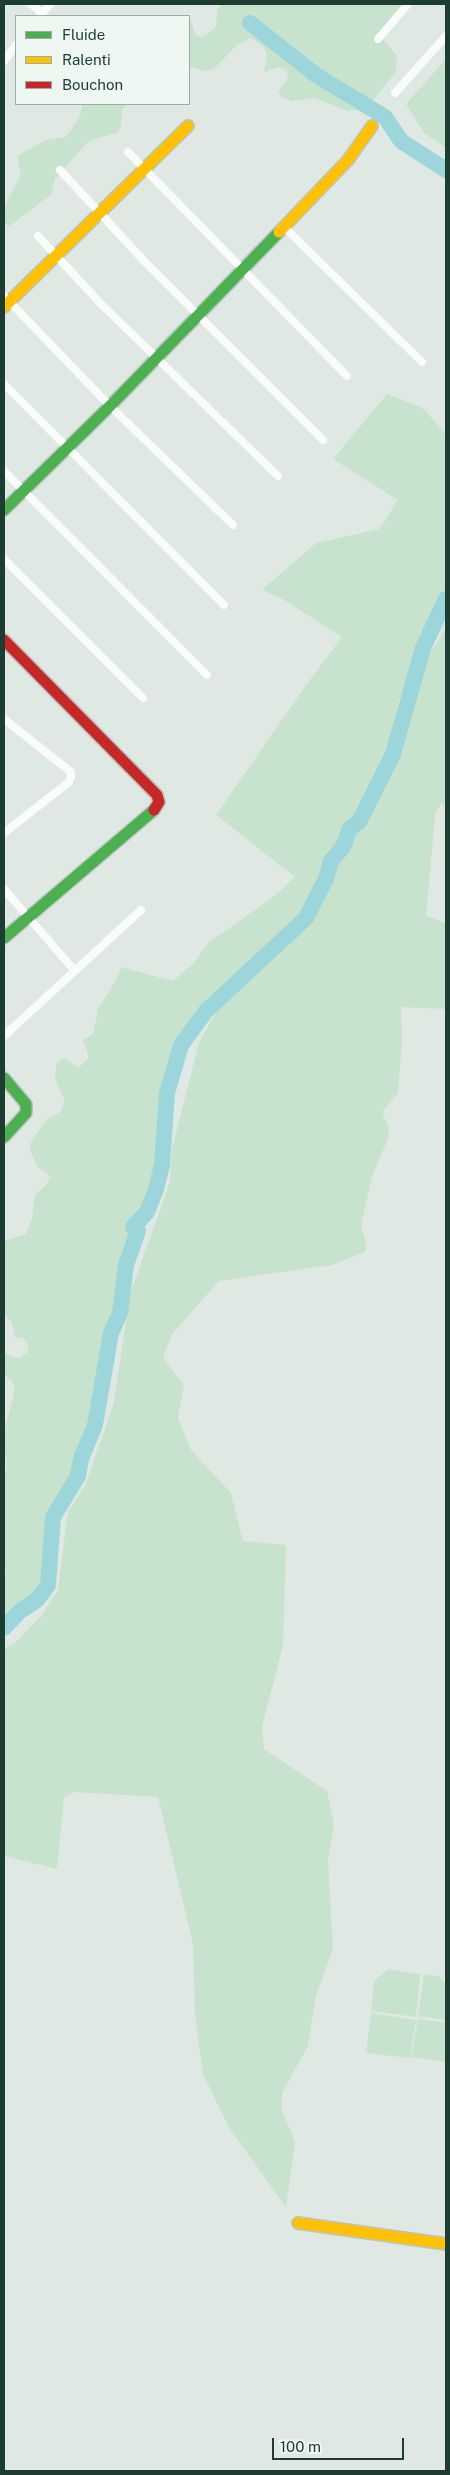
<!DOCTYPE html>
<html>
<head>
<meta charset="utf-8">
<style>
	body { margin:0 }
	#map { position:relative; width:450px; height:2475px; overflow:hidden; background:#e0e8e4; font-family:"Public Sans",sans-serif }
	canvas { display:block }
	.frame { position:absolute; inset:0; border:5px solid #1d3c32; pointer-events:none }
	.legend { position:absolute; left:15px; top:15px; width:175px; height:90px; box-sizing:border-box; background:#eef7f2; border:1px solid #9aaca5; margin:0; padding:6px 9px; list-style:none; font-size:15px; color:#1d3c32 }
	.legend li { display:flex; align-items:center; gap:10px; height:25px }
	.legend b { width:25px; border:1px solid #9aaca5 }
	.scale { position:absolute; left:272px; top:2438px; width:132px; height:22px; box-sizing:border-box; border:2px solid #1d3c32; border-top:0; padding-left:6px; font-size:15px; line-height:18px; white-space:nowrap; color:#1d3c32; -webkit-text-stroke:4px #eef7f2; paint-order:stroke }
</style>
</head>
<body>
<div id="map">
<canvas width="450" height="2475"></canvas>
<div class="frame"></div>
<ul class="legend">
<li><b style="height:6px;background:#4caf50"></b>Fluide</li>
<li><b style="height:6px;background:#ffc107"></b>Ralenti</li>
<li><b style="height:6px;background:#c62828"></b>Bouchon</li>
</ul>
<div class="scale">100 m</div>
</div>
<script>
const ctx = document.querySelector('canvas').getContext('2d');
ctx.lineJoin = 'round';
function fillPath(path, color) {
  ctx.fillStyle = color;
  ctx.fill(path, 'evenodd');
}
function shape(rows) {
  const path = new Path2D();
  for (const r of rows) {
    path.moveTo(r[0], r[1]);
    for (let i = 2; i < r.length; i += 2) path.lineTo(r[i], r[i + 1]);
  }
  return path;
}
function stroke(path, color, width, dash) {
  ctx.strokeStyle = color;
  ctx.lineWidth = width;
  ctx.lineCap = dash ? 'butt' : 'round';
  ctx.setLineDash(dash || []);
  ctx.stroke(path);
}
const green = shape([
	[221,4,405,4,380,35,397,56,396,72,365,110,347,111,315,98,291,101,283,98,278,91,288,79,287,70,279,67,264,72,267,56,264,47,251,38,237,45,214,69,206,71,189,67,189,23,191,20,195,35,202,37,216,27,217,10],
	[443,62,446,63,446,148,424,133,406,104],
	[83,104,127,104,122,109,121,126,117,133,92,140,84,146,55,179,51,195,9,226,4,223,4,207,21,175,17,156,46,140,64,137,70,132,79,117],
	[387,394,423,408,446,435,446,588,432,623,419,644,412,675,399,700,390,748,379,774,362,808,329,860,318,888,296,922,259,957,220,988,188,1024,173,1055,161,1099,158,1163,143,1203,129,1224,131,1239,122,1263,114,1314,107,1332,101,1368,97,1376,94,1408,73,1471,50,1512,44,1572,38,1587,29,1600,4,1624,4,1576,6,1571,4,1560,4,1481,7,1461,4,1453,4,1432,15,1389,11,1380,4,1375,4,1352,12,1357,20,1358,28,1352,28,1344,23,1338,15,1337,11,1321,4,1313,4,1241,26,1234,32,1218,35,1195,47,1184,50,1176,38,1167,31,1153,30,1144,46,1120,60,1112,65,1101,55,1079,57,1062,65,1058,78,1068,89,1058,83,1040,93,1034,98,1009,115,982,121,967,173,981,193,964,208,943,276,895,295,877,216,815,304,688,342,637,284,600,262,590,316,543,379,529,398,500,333,459],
	[444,631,446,633,446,804,440,805,435,815,426,916,446,923,446,1006,445,1009,401,1007,402,1040,398,1093,384,1109,383,1115,389,1127,388,1139,372,1176,361,1226,366,1242,365,1252,332,1265,219,1281,172,1334,163,1358,184,1385,178,1418,191,1450,231,1493,243,1541,286,1545,283,1645,262,1727,264,1749,327,1791,334,1825,328,1861,333,1949,316,1996,308,2046,282,2093,282,2110,295,2142,286,2207,228,2126,203,2074,195,2015,193,1944,158,1797,74,1792,64,1798,57,1869,4,1856,4,1649,16,1642,41,1616,58,1590,68,1511,86,1484,114,1402,130,1294,170,1182,172,1149,199,1043,215,1013,304,926,388,772,424,663],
	[388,1969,420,1974,416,2017,371,2011,374,1981],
	[424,1974,438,1976,446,1983,446,2020,418,2016],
	[371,2013,416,2020,410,2058,366,2053],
	[418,2019,446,2023,446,2062,411,2057]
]);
const river = shape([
	[250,23,316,75,385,117,401,141,446,170],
	[4,1628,20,1611,37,1600,48,1585,53,1517,78,1476,81,1459,95,1425,111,1333,120,1313,126,1265,138,1231,133,1227,147,1212,156,1189,162,1165,167,1093,181,1045,206,1011,306,918,326,879,331,861,343,847,350,828,359,822,393,754,423,648,446,599]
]);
const street = shape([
	[31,4,42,13],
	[40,16,50,4],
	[378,39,408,4],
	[4,61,16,45],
	[395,93,446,36],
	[128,152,347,376],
	[60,170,146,263,323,440],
	[283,226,422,362],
	[38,236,101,304,278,476],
	[4,296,110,406,233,525],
	[4,384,224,605],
	[4,471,207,675],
	[4,559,143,698],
	[4,719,71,772,71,777,69,782,4,833],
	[4,889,75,971],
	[4,1036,141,910]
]);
const fast = shape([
	[4,510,110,406,279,232],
	[4,938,154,810],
	[4,1078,26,1104,26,1113,4,1137]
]);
const slow = shape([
	[279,232,348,160,372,126],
	[4,307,188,126],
	[298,2223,446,2244]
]);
const jam = shape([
	[4,640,157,795,159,802,154,810]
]);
fillPath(green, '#c7e3ce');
stroke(river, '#9cd6da', 16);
stroke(fast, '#b9c5bf', 14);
stroke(slow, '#b9c5bf', 14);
stroke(jam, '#b9c5bf', 14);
stroke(street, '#fafcfb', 8);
stroke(fast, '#4caf50', 11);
stroke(slow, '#ffc107', 11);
stroke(jam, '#c62828', 11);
</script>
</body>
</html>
